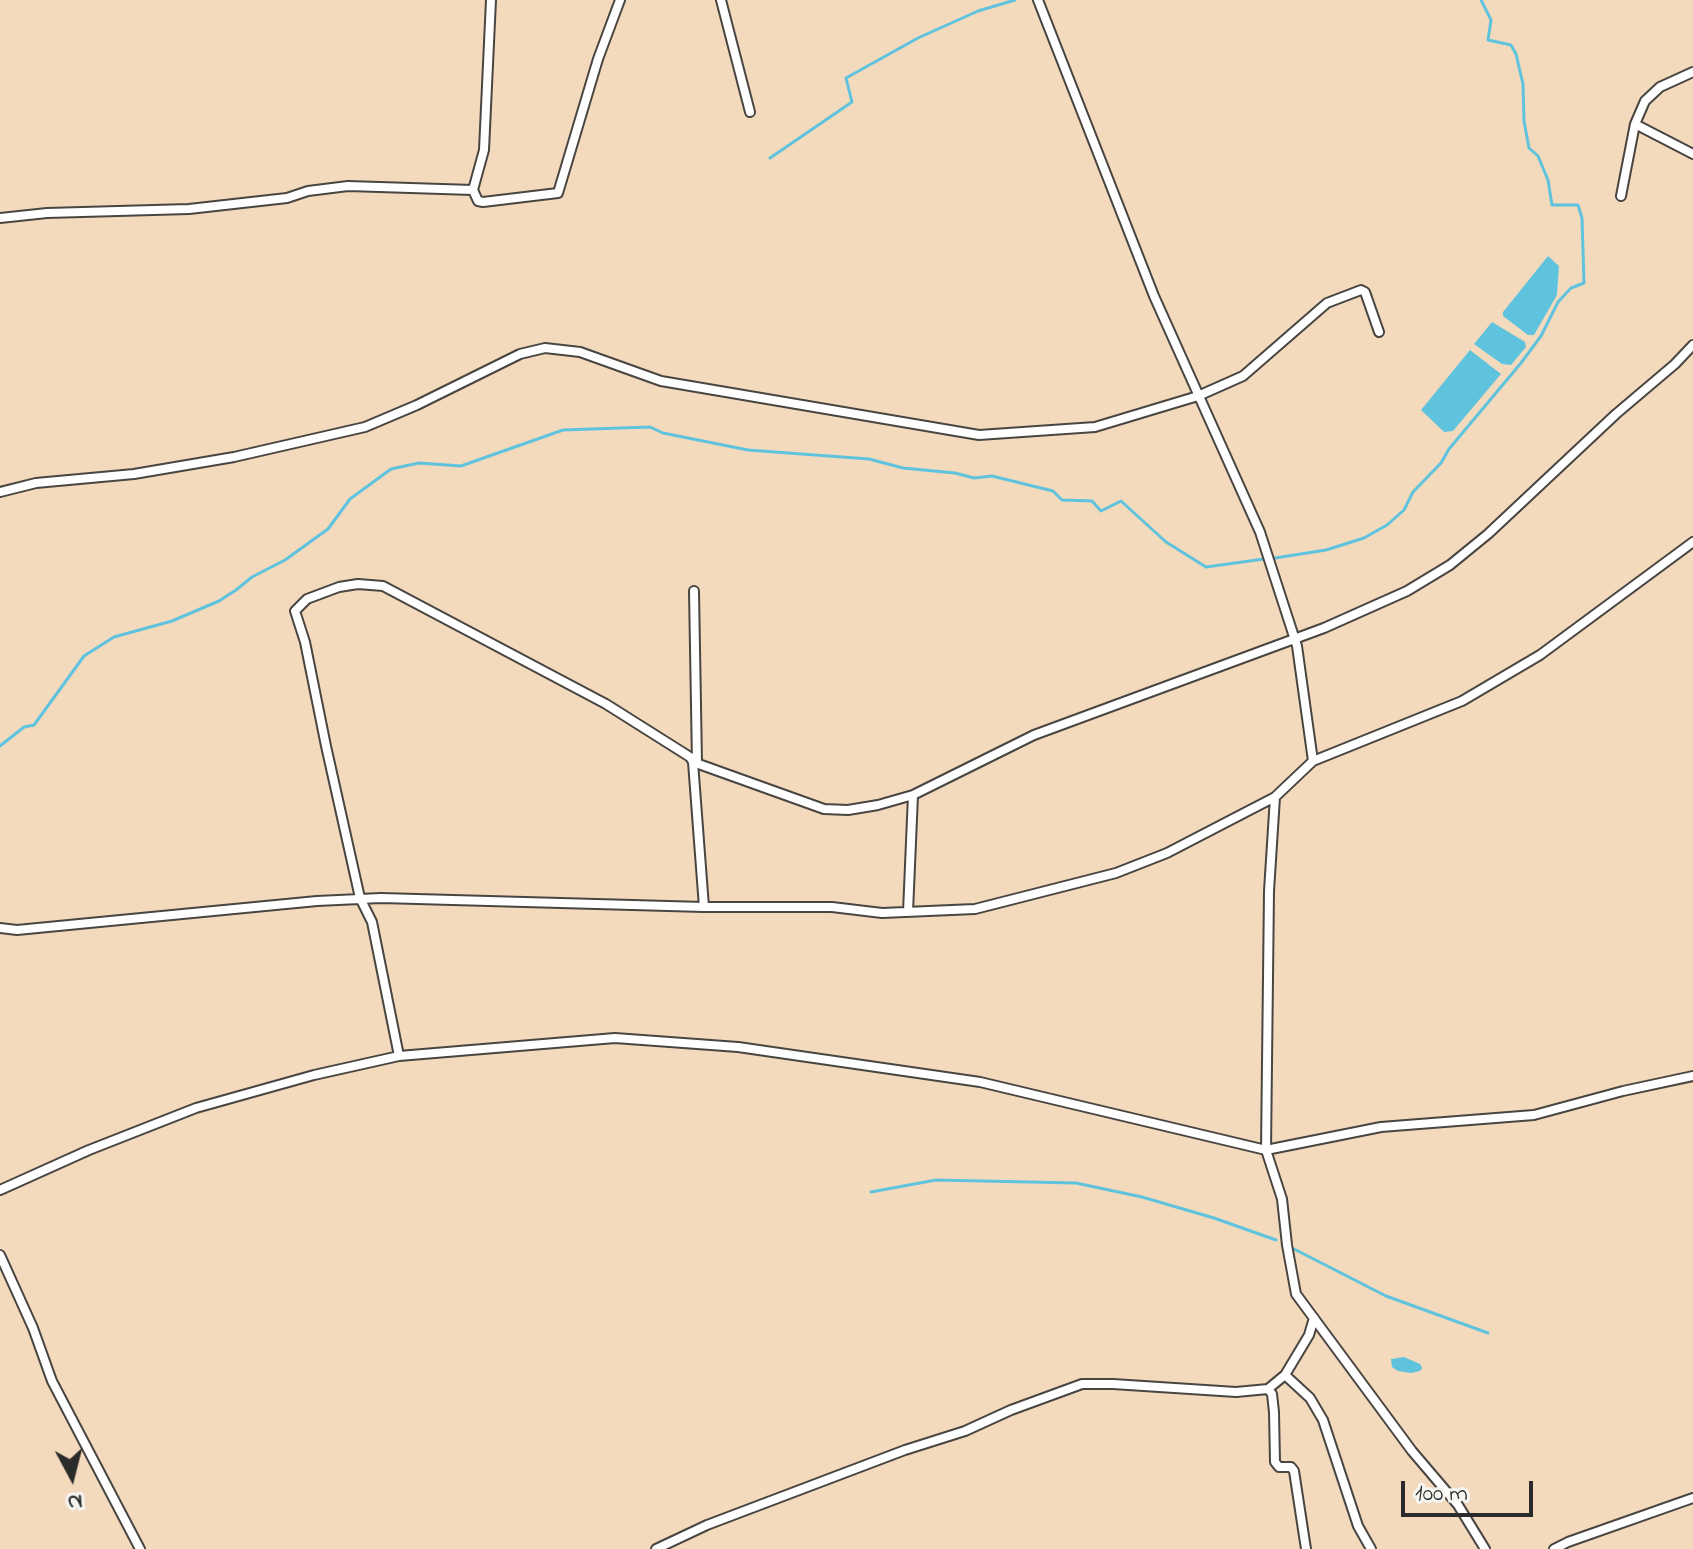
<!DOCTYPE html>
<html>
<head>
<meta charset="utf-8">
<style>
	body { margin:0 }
	#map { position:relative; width:1693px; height:1549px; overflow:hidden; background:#f3dabd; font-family:"Indie Flower",sans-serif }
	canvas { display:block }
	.north { position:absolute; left:32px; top:1437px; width:80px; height:80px; -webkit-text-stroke:6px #f6f6f2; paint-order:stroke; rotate:173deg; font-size:22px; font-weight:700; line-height:32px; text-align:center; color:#2b2b2b }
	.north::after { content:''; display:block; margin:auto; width:28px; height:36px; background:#2b2b2b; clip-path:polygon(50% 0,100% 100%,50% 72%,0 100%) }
	.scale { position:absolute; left:1401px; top:1481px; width:132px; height:36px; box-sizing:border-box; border:4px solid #2b2b2b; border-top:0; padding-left:10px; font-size:24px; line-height:28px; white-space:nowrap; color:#2b2b2b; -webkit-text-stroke:6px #f6f6f2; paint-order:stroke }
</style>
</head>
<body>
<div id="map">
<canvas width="1693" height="1549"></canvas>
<div class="north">N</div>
<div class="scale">100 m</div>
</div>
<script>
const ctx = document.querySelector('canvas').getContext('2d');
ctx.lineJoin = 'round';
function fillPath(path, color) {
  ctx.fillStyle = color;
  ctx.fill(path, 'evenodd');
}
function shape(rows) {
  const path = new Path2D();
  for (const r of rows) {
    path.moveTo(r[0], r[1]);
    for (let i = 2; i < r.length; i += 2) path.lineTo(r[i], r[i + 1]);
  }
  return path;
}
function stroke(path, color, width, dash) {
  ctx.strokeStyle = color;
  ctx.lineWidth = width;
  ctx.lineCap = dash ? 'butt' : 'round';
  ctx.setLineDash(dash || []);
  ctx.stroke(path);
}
const water = shape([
	[1548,256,1559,266,1557,295,1534,335,1528,335,1503,316,1503,312],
	[1492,322,1525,342,1526,347,1511,365,1502,364,1474,344],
	[1470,350,1501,374,1453,431,1444,432,1421,410],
	[1404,1357,1420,1364,1422,1368,1420,1371,1411,1373,1398,1371,1392,1367,1391,1359]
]);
const stream = shape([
	[770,158,852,102,846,78,918,38,978,11,1015,0],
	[1275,558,1326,550,1364,538,1387,525,1404,510,1413,492,1441,463,1449,449,1521,363,1541,336,1558,302,1571,288,1584,283,1582,218,1578,205,1552,205,1548,180,1538,156,1529,148,1524,121,1523,84,1516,54,1511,45,1488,40,1491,20,1481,0],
	[0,746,24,727,34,725,84,656,114,637,172,621,219,601,236,590,252,577,285,560,328,529,350,499,391,469,419,463,461,466,563,430,650,427,663,433,748,450,869,459,903,468,955,473,974,478,992,476,1053,491,1062,500,1092,501,1101,511,1121,501,1166,542,1206,567,1264,559],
	[871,1192,936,1180,1076,1183,1142,1197,1214,1218,1276,1240],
	[1294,1249,1386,1296,1488,1333]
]);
const minor = shape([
	[721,0,750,112],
	[1038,0,1154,296,1260,532,1297,646,1313,761,1275,797,1269,891,1266,1150,1282,1199,1287,1245,1296,1294,1412,1451,1458,1505,1485,1549],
	[1635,124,1693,154],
	[473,190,478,201,483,202,558,193,598,59,620,0],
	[1621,196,1635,124,1645,101,1660,87,1693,72],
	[0,218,47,213,189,209,287,198,308,191,348,186,473,190,484,150,491,0],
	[0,492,36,483,134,474,234,457,365,427,417,405,520,354,545,348,580,352,661,381,979,435,1095,427,1198,396,1243,376,1327,303,1361,290,1365,292,1379,332],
	[694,591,697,763],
	[1313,761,1462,701,1540,655,1693,542],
	[693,762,824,809,848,810,878,805,913,795,1034,735,1324,628,1407,591,1450,565,1488,534,1616,414,1675,364,1693,345],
	[908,912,913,795],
	[0,928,17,930,317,901,381,898,704,907,832,907,882,913,975,909,1116,873,1167,853,1275,797],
	[399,1056,372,922,360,898,326,746,305,642,295,611,307,599,339,587,358,584,383,586,606,704,690,757,693,762,704,907],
	[0,1190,89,1150,196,1108,314,1075,399,1056,615,1038,738,1047,980,1082,1266,1150,1381,1127,1534,1115,1623,1091,1693,1076],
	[0,1255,33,1328,52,1381,140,1549],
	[1285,1375,1310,1398,1323,1420,1358,1526,1371,1549],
	[1268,1389,1272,1394,1274,1412,1275,1462,1279,1467,1291,1467,1294,1471,1306,1549],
	[656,1549,707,1525,905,1450,965,1431,1011,1410,1082,1384,1113,1384,1236,1392,1268,1389,1285,1375,1309,1335,1314,1318],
	[1554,1549,1568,1542,1693,1498]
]);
fillPath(water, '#60c3de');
stroke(stream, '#60c3de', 3);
stroke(minor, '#494541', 12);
stroke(minor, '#fff', 8);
</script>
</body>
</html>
